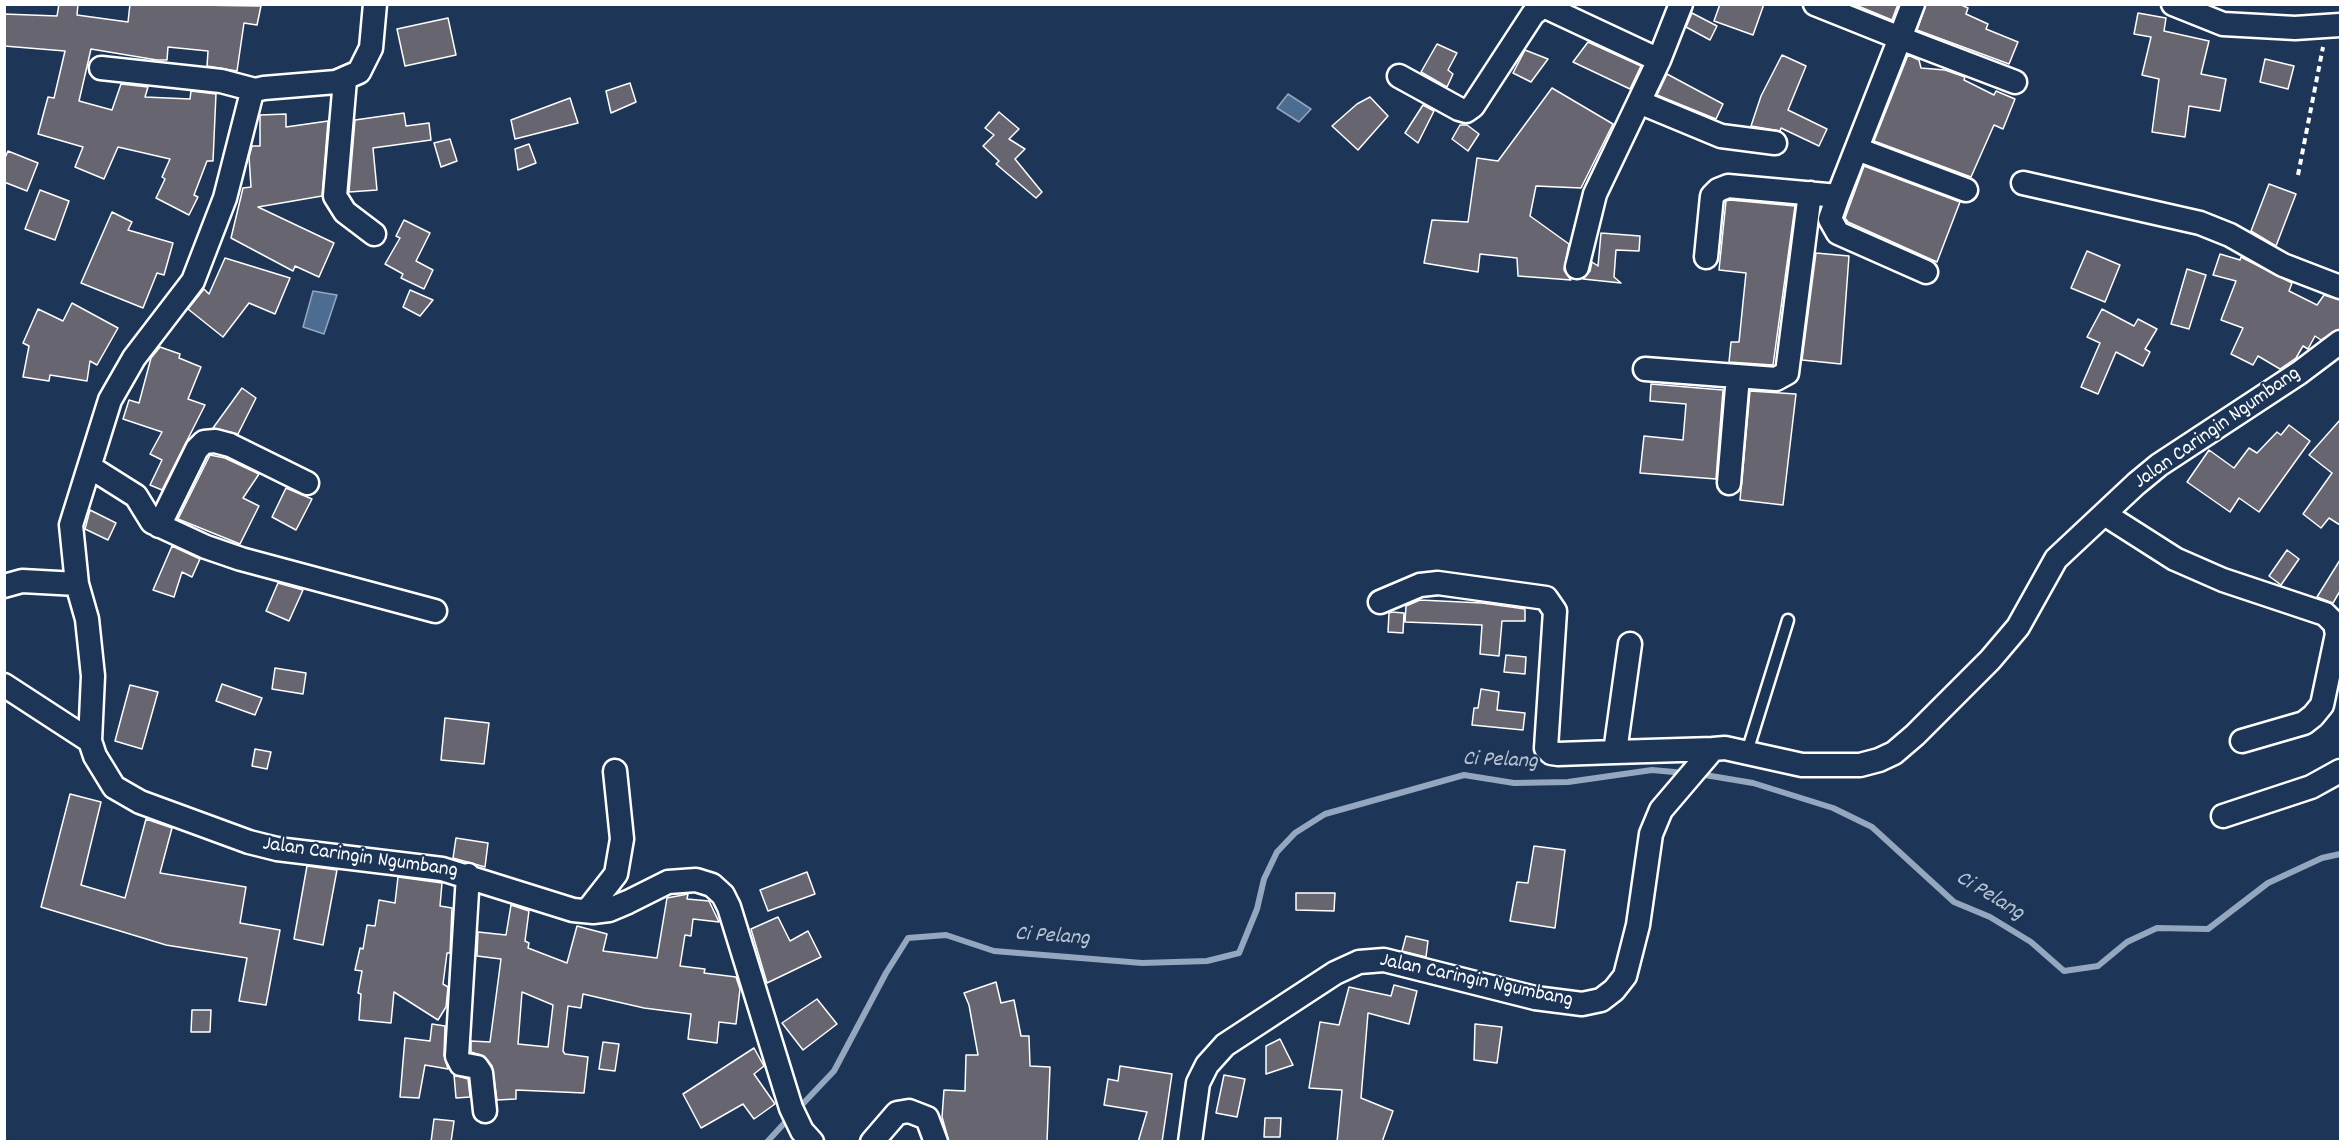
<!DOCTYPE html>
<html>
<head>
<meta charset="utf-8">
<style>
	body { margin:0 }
	#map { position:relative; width:2345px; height:1146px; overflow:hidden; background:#1d3557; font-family:Dekko,sans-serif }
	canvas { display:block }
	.frame { position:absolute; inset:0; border:6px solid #fff; pointer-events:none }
</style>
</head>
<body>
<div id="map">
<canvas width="2345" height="1146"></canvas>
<div class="frame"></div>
</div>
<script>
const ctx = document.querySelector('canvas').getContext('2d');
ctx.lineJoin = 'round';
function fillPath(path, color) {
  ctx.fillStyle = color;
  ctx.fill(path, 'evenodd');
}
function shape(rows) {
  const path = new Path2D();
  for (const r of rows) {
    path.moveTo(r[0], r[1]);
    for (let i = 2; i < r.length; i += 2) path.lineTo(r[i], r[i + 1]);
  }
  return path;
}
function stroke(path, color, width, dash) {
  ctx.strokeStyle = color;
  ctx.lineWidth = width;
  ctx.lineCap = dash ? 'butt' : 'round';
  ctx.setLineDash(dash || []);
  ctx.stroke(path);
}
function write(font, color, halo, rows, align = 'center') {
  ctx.font = font + ' Dekko,sans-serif';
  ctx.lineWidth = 4.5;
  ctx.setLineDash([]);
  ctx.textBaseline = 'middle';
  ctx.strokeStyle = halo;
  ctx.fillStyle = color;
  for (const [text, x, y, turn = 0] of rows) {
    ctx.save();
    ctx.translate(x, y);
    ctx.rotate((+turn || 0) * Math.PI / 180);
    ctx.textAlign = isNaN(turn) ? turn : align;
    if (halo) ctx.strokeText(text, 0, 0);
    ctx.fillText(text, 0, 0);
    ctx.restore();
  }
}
const water = shape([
	[1288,94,1311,109,1299,122,1277,108,1288,94],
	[313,291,337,295,324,334,303,327,313,291]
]);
const stream = shape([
	[1699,774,1753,783,1833,808,1872,827,1954,902,1990,917,2031,942,2064,971,2098,966,2127,942,2157,928,2208,929,2268,883,2322,858,2340,854],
	[797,1110,834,1071,886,973,908,938,946,935,994,951,1142,963,1207,961,1239,953,1257,909,1264,879,1277,852,1295,833,1325,814,1464,775,1514,783,1568,782,1652,770,1685,773],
	[767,1142,790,1117]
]);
const building = shape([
	[59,4,78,4,77,15,128,22,130,4,261,6,257,25,244,23,237,71,207,66,208,51,168,47,167,60,157,60,91,49,79,101,112,110,121,84,148,87,145,97,190,99,191,91,216,94,213,161,207,161,194,195,198,197,189,215,156,198,165,179,162,177,170,159,118,147,104,179,75,167,83,147,38,134,48,97,54,98,65,51,4,46,4,14,57,16,59,4],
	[1720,4,1764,4,1753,35,1714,21,1720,4],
	[1853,4,1898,4,1892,20,1853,4],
	[1926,4,1959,4,1968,8,1966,14,1988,24,1986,29,2018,42,2009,64,1917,30,1926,4],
	[1692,13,1717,26,1710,40,1686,27,1692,13],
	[2138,13,2166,18,2164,31,2209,41,2201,74,2226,79,2220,111,2189,106,2185,137,2152,132,2159,79,2142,75,2151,37,2134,34,2138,13],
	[448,18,456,55,405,66,397,29,448,18],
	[1588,42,1641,66,1630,89,1573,62,1588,42],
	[1437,44,1457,53,1448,70,1453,74,1447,87,1421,72,1437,44],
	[1525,50,1548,59,1531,82,1513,73,1525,50],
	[1782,55,1806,66,1788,110,1827,129,1819,146,1781,128,1780,131,1751,126,1761,96,1782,55],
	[1908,55,1919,60,1921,68,1945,70,1965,77,1964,80,1994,95,1996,91,2015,99,2003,129,1994,125,1971,177,1874,141,1908,55],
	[2265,59,2294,66,2288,89,2260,82,2265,59],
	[1667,74,1723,104,1716,119,1657,95,1667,74],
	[630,83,636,102,611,113,606,91,630,83],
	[1552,88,1613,124,1581,188,1536,186,1530,216,1569,244,1564,270,1571,280,1518,276,1517,258,1480,254,1478,272,1424,263,1432,220,1468,222,1477,158,1498,161,1552,88],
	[1370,97,1388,116,1358,150,1332,126,1357,104,1370,97],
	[570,98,578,123,515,139,511,120,570,98],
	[1423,105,1434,111,1418,143,1405,133,1423,105],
	[999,112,1019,129,1009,139,1025,149,1015,159,1042,192,1036,198,996,164,999,161,983,146,994,135,985,128,999,112],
	[404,113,406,126,429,123,431,140,373,148,377,190,349,192,355,120,404,113],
	[286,114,286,127,328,121,322,196,258,207,334,243,319,277,295,266,293,271,231,238,243,188,251,187,249,157,252,146,260,146,260,115,286,114],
	[1460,125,1467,125,1479,134,1468,151,1452,139,1460,125],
	[450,139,457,161,441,167,434,143,450,139],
	[529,144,536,163,518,170,515,149,529,144],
	[8,151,38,163,27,191,4,182,4,160,8,151],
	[1864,166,1960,202,1937,262,1848,222,1845,218,1864,166],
	[2269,184,2296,194,2276,246,2251,231,2269,184],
	[40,190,69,201,55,240,25,229,40,190],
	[1730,200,1795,206,1773,365,1729,362,1731,342,1739,342,1746,273,1719,270,1726,201,1730,200],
	[112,212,132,222,128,230,173,243,164,275,157,273,143,308,81,283,112,212],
	[404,220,430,233,416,261,433,270,424,289,401,278,403,274,385,264,400,238,396,236,404,220],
	[1601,233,1640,236,1639,251,1616,250,1614,277,1621,283,1583,279,1590,271,1592,262,1598,266,1601,233],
	[2087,251,2120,265,2105,302,2071,288,2087,251],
	[1816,253,1849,256,1841,364,1802,360,1816,253],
	[2220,254,2240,260,2241,257,2292,283,2289,291,2317,305,2324,295,2340,300,2340,329,2321,340,2315,336,2308,349,2303,346,2296,358,2280,369,2258,356,2253,365,2231,354,2243,328,2221,320,2236,281,2213,275,2220,254],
	[225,258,290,278,275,314,249,303,223,337,188,309,204,289,209,294,225,258],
	[2187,269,2206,275,2189,329,2171,324,2187,269],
	[410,290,433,300,420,316,403,307,410,290],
	[72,303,118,328,97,365,90,361,87,381,50,375,49,381,23,377,29,346,23,343,38,309,63,321,72,303],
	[2102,309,2134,326,2138,319,2157,329,2145,349,2150,352,2143,366,2116,352,2098,394,2081,387,2100,343,2087,337,2102,309],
	[160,347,180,354,179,358,201,367,188,399,205,405,162,490,150,485,162,460,150,454,162,432,123,419,129,400,139,403,151,358,160,347],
	[1651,384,1723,390,1716,479,1640,473,1644,436,1683,440,1686,404,1650,401,1651,384],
	[242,388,256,398,238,434,213,428,242,388],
	[1750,391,1796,394,1783,505,1740,500,1750,391],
	[2340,420,2340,525,2329,518,2321,528,2303,514,2332,473,2309,455,2340,420],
	[2289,425,2310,441,2259,512,2239,498,2230,512,2187,482,2209,450,2234,468,2249,448,2257,453,2277,432,2281,435,2289,425],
	[210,455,225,458,259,474,243,498,259,506,240,544,178,519,210,455],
	[286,488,312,499,296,530,272,517,286,488],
	[90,510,116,523,108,540,85,529,90,510],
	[172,546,200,559,192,577,182,572,174,597,153,590,172,546],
	[2287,550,2299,559,2281,585,2269,576,2287,550],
	[2340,560,2340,591,2333,603,2317,597,2340,560],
	[278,583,303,590,289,621,266,611,278,583],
	[1420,600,1482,603,1525,609,1525,621,1502,621,1499,656,1480,654,1482,625,1405,622,1406,606,1420,600],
	[1392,612,1404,613,1403,633,1388,632,1389,613,1392,612],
	[1506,655,1526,657,1525,674,1504,672,1506,655],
	[275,668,306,673,303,694,272,689,275,668],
	[222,684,262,698,255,715,216,701,222,684],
	[130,685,158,692,142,749,115,741,130,685],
	[1481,689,1499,692,1497,710,1525,713,1523,730,1472,725,1474,708,1478,708,1481,689],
	[445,718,489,723,484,764,441,760,445,718],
	[255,749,271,752,267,769,252,766,255,749],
	[70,794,101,802,81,885,125,898,146,819,172,828,160,873,246,887,240,923,280,930,266,1005,239,1001,247,958,166,945,41,907,70,794],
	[456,838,488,843,485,867,453,858,456,838],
	[1534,846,1565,850,1555,928,1510,921,1517,882,1528,883,1534,846],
	[307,866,337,870,323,945,294,939,307,866],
	[807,872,815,894,768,911,760,890,807,872],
	[398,877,442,883,440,906,452,908,450,953,447,953,443,984,448,987,446,1007,438,1020,394,992,391,1023,359,1020,361,994,358,993,362,971,355,970,360,948,363,949,367,925,375,926,379,900,395,903,398,877],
	[1296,893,1335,893,1334,911,1296,910,1296,893],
	[688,894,687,899,709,901,719,922,693,919,691,936,685,935,680,966,705,969,704,973,736,977,740,989,736,1024,719,1022,717,1043,688,1039,691,1014,644,1008,583,994,581,1008,568,1006,563,1051,565,1054,588,1057,584,1093,516,1090,516,1099,497,1100,492,1066,484,1056,471,1052,471,1041,490,1042,501,959,477,956,478,932,506,935,511,905,529,911,525,941,529,943,528,948,567,963,577,926,607,934,603,951,657,958,667,898,688,894],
	[522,992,553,1005,548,1047,518,1044,522,992],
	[778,917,790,941,808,931,821,957,767,983,751,929,778,917],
	[1406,936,1428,941,1426,957,1402,951,1406,936],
	[996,982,1001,1003,1014,1000,1021,1036,1029,1036,1030,1066,1050,1067,1047,1142,949,1142,942,1117,944,1090,965,1091,966,1055,978,1055,969,1005,964,993,996,982],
	[1394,985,1417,991,1409,1024,1368,1013,1361,1098,1393,1111,1382,1142,1337,1142,1342,1090,1309,1088,1320,1022,1339,1025,1349,987,1391,996,1394,985],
	[817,999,837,1024,803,1050,782,1023,817,999],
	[192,1010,211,1010,210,1032,191,1032,192,1010],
	[432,1024,445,1026,444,1055,448,1069,425,1065,419,1098,400,1097,405,1038,430,1041,432,1024],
	[1475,1024,1502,1027,1497,1063,1474,1060,1475,1024],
	[1280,1039,1293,1065,1266,1074,1266,1046,1280,1039],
	[603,1042,619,1044,615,1071,599,1069,603,1042],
	[754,1048,764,1066,754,1074,775,1104,754,1119,743,1104,701,1128,683,1094,754,1048],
	[1120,1066,1172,1074,1162,1142,1138,1142,1147,1112,1104,1105,1108,1079,1118,1081,1120,1066],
	[454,1075,468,1079,470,1097,456,1098,454,1075],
	[1224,1075,1245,1079,1237,1117,1216,1113,1224,1075],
	[1265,1118,1281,1118,1280,1137,1264,1137,1265,1118],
	[434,1119,454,1121,451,1142,431,1142,434,1119]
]);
const path = shape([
	[2298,175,2323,47]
]);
const lane = shape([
	[1747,752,1788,620]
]);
const street = shape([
	[375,4,371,48,359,72,336,82,264,88,255,90,251,96,225,198,193,281,134,358,110,400,71,525,77,584,87,619,93,676,90,741,95,756,114,787,140,802,249,842,277,849,442,869,573,910,593,912,609,910,628,902,668,882,696,880,712,885,723,895,729,907,791,1108,802,1131,812,1142],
	[1913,4,1900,38,2015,82],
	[2173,4,2223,24,2295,28,2340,25],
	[101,68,221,81,255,90],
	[1399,76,1459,109,1466,111,1473,106,1533,14,1541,8,1548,8,1659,60],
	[345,80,335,196,345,212,374,234],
	[1639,102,1721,136,1775,143],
	[1857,149,1966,190],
	[2023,183,2200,223,2230,235,2283,265,2340,287],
	[1838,196,1830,219,1838,233,1926,272],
	[1706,257,1712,196,1718,190,1728,186,1838,196,1900,38,1815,4],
	[1577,267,1595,194,1659,60,1681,4],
	[1645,369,1776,379,1787,373,1810,193],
	[90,467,136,496,152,522,206,547,241,559,435,611],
	[1729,483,1738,376],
	[2106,515,2175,559,2223,580,2325,614,2335,624,2337,634,2322,705,2313,716,2304,723,2242,741],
	[159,526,197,449,204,442,215,441,230,445,307,483],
	[4,586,22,581,77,584],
	[1380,602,1420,585,1438,583,1546,598,1555,611,1546,748,1551,753,1558,754,1615,752],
	[1630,644,1615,752,1713,749],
	[4,685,90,741],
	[2223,816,2311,787,2340,771],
	[468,875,457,1056,461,1064,477,1067,481,1073,485,1111],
	[587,911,616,874,622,839,615,771],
	[872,1142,897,1113,909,1111,927,1118,936,1142],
	[1190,1142,1198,1083,1207,1065,1225,1045,1335,973,1359,962,1384,960,1535,998,1582,1004,1601,1000,1614,990,1625,976,1638,925,1651,834,1661,810,1713,749,1725,748,1802,765,1860,765,1879,760,1894,753,1915,735,1990,660,2018,627,2056,559,2136,484,2159,465,2299,373,2340,342]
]);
const streetNames = [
	["Jalan Caringin Ngumbang",2218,429,-35],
	["Jalan Caringin Ngumbang",360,859,8],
	["Jalan Caringin Ngumbang",1476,982,12]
];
const waterNames = [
	["Ci Pelang",1500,762,2],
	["Ci Pelang",1989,897,31],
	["Ci Pelang",1052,938,4]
];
fillPath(water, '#4c6c92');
stroke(water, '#94a7be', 1.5);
stroke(stream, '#94a7be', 6);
fillPath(building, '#666570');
stroke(building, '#fff', 1.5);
stroke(lane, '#fff', 15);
stroke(street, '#fff', 27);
stroke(path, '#fff', 4, [6, 4.5]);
stroke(lane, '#1d3557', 10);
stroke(street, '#1d3557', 22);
write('21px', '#fff', '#1d3557', streetNames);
write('italic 22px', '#b7c4d3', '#1d3557', waterNames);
</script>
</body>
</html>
